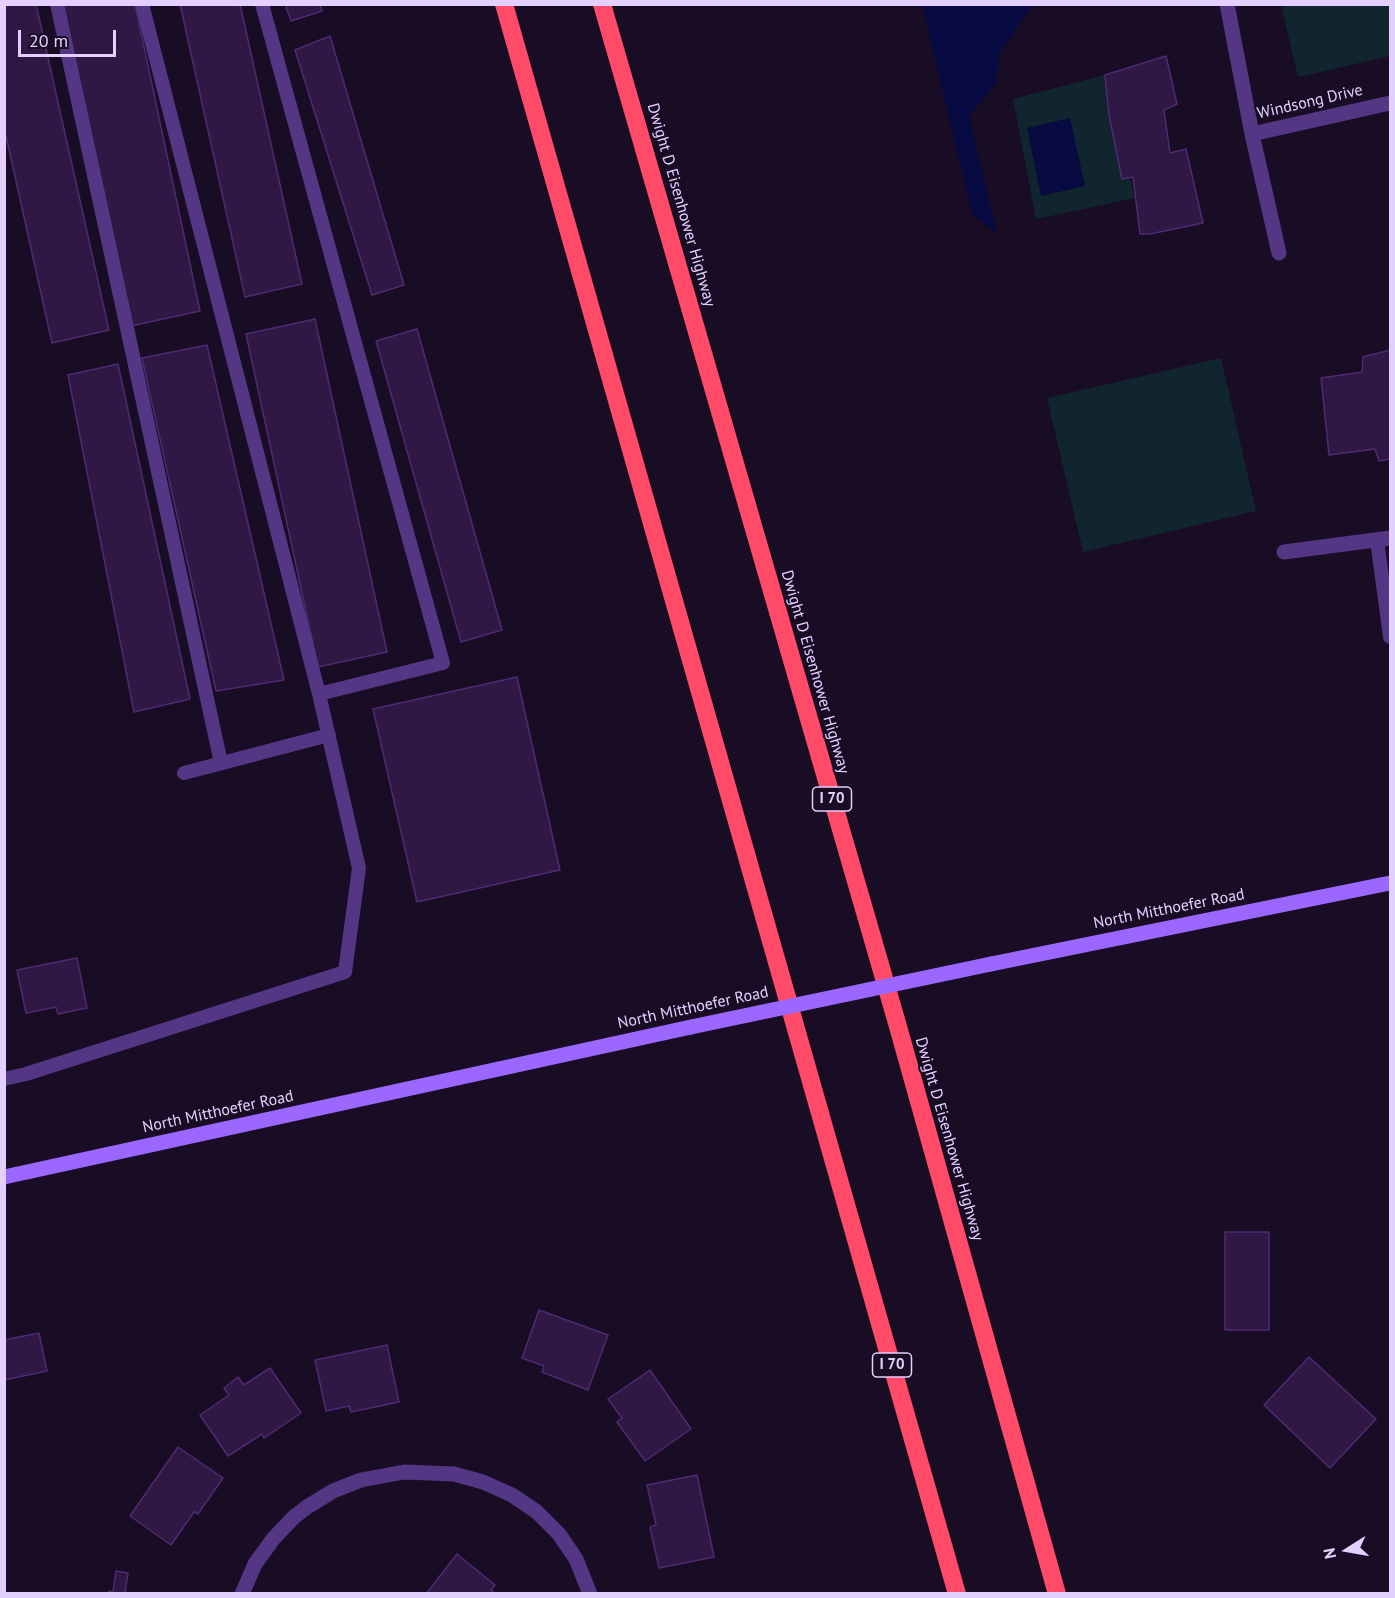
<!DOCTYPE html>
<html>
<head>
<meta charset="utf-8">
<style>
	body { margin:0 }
	#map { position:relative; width:1395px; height:1598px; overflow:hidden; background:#180d24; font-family:"PT Sans",sans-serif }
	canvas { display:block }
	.frame { position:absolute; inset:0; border:6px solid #e4d0ff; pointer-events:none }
	.north { position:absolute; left:1317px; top:1520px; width:60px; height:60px; -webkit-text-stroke:4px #180d24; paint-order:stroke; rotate:259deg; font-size:16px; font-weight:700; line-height:24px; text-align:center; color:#e4d0ff }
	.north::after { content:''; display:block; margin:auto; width:21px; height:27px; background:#e4d0ff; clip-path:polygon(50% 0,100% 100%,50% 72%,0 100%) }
	.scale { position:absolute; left:18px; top:30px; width:98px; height:27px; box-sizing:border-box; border:3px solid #e4d0ff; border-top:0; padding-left:8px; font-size:18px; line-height:21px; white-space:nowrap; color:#e4d0ff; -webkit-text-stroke:4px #180d24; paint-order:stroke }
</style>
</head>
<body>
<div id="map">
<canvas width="1395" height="1598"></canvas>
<div class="frame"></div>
<div class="north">N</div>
<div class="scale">20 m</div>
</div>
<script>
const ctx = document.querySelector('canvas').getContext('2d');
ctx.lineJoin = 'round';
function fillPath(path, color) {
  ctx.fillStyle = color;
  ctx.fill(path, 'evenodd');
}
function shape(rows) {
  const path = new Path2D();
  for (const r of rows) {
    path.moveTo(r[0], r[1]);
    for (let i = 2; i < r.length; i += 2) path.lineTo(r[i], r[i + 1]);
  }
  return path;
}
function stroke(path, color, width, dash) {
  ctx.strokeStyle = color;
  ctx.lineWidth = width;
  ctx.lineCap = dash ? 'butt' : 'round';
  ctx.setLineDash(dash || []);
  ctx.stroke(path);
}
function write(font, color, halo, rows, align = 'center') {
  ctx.font = font + ' "PT Sans",sans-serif';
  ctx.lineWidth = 4.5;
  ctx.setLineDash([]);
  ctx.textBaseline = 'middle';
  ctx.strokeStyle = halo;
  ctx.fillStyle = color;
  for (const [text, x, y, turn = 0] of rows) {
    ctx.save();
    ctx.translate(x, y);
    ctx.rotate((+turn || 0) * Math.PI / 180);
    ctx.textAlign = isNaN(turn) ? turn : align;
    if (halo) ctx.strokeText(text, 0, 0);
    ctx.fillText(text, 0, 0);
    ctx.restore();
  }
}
const green = shape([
	[1281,5,1390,5,1390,56,1298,77],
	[1105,75,1135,198,1036,219,1013,99],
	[1221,358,1256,511,1083,552,1047,398]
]);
const water = shape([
	[922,5,1032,5,999,55,996,83,969,116,997,234,972,214],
	[1070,118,1085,186,1041,196,1027,128]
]);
const building = shape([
	[4,4,36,4,109,330,52,343,4,127,4,4],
	[62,4,135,4,200,311,131,326,62,4],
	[180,4,240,4,302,284,245,297,180,4],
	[285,4,320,4,322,11,291,21,285,4],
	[330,36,404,285,372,295,295,50,330,36],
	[1166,56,1177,104,1164,110,1170,153,1186,149,1203,223,1150,234,1140,234,1133,177,1122,179,1109,115,1105,75,1166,56],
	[315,319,387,652,318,667,246,334,315,319],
	[417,329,502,630,461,642,376,341,417,329],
	[207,345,284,680,216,691,142,358,207,345],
	[1390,350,1390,459,1379,461,1375,449,1329,455,1321,378,1362,372,1363,357,1390,350],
	[118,364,190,699,134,712,68,375,118,364],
	[517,677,560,870,417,902,373,709,517,677],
	[77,958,87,1008,58,1014,56,1007,26,1013,17,970,77,958],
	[1225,1232,1269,1232,1269,1330,1225,1330,1225,1232],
	[539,1310,608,1335,588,1390,542,1372,544,1366,522,1358,539,1310],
	[39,1333,47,1371,4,1380,4,1340,39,1333],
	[387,1345,399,1402,351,1412,349,1406,326,1411,315,1360,387,1345],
	[1309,1357,1376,1419,1330,1468,1264,1405,1309,1357],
	[270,1368,301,1413,264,1438,262,1434,228,1456,200,1415,229,1395,224,1388,238,1377,244,1385,270,1368],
	[650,1370,691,1429,645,1461,617,1422,622,1418,608,1399,650,1370],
	[178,1447,223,1478,198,1514,194,1512,171,1545,130,1516,178,1447],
	[697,1475,714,1557,659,1568,650,1527,656,1525,647,1485,697,1475],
	[457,1554,495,1585,491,1590,496,1594,426,1594,457,1554],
	[116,1571,128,1573,125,1592,135,1594,109,1594,109,1591,113,1592,116,1571]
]);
const lane = shape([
	[57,4,221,763],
	[262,4,443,663,319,694],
	[1377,540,1390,637],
	[184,773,329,735],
	[4,1079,26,1074,345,972,359,868,319,694,142,4]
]);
const street = shape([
	[1227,4,1252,134,1279,253],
	[1252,134,1390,103],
	[1284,552,1390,538],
	[242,1594,255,1564,273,1539,294,1517,307,1507,333,1491,361,1480,404,1472,454,1474,483,1482,512,1495,537,1512,559,1534,576,1559,590,1594]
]);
const secondary = shape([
	[991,964,1390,883],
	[4,1177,691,1027]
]);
const highway = shape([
	[504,4,957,1594],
	[602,4,897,1023,1057,1594]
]);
const secondaryBridge = shape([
	[691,1027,991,964]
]);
const shields = [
	[832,799,39],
	[892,1365,39]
];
const shieldNames = [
	["I 70",832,799],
	["I 70",892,1365]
];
const streetNames = [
	["Windsong Drive",1310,102,-13],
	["Dwight D Eisenhower Highway",681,205,74],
	["Dwight D Eisenhower Highway",815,672,74],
	["North Mitthoefer Road",1169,909,-11],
	["North Mitthoefer Road",693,1008,-12],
	["North Mitthoefer Road",218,1112,-12],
	["Dwight D Eisenhower Highway",949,1139,74]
];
fillPath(green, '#10252e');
fillPath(water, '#080a42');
fillPath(building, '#301845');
stroke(building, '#4f2a72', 1.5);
stroke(lane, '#533684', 14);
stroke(street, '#533684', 15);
stroke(secondary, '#9c67ff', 15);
stroke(highway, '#ff4b67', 18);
stroke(secondaryBridge, '#9c67ff', 15);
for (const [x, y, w] of shields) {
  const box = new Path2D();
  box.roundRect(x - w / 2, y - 12, w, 24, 4.5);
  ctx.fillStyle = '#180d24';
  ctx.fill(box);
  stroke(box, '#e4d0ff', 1.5);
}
write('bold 15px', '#e4d0ff', null, shieldNames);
write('16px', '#e4d0ff', '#180d24', streetNames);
</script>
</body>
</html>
